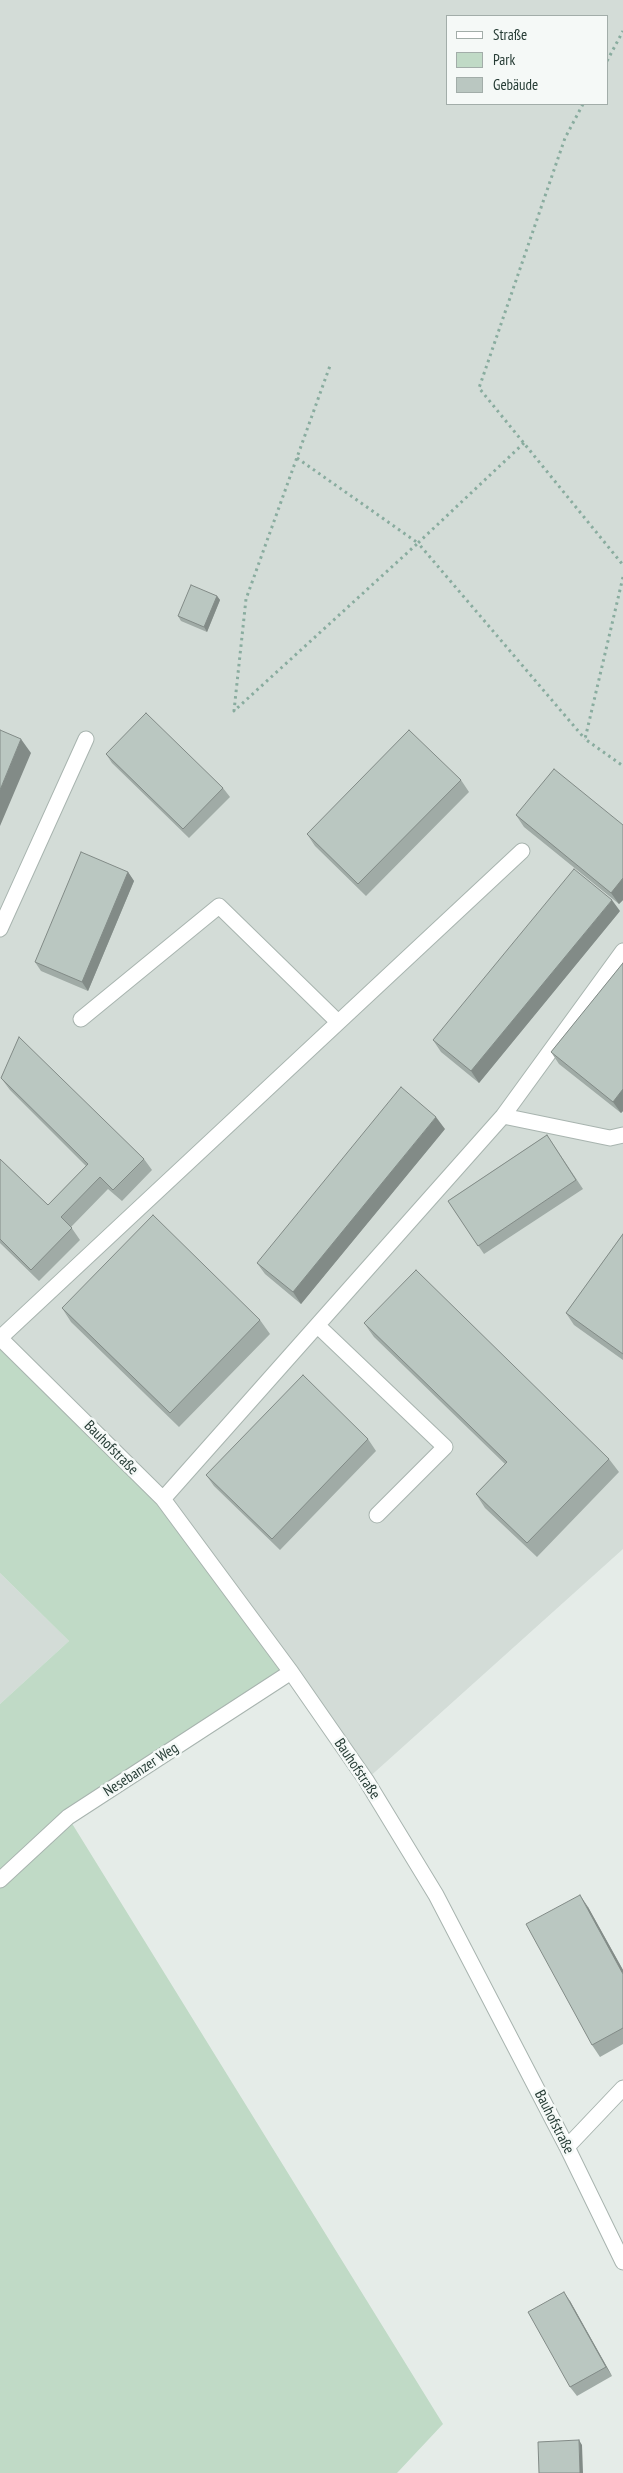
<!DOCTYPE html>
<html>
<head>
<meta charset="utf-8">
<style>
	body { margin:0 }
	#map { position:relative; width:623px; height:2473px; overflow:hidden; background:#e5ece8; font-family:"PT Sans Narrow",sans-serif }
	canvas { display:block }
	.legend { position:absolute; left:446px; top:15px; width:162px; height:90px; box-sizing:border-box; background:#f5f9f7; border:1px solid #a2ada9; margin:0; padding:6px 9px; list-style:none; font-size:15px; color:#263c35 }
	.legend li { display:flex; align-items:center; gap:10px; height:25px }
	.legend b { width:25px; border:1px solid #a2ada9 }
</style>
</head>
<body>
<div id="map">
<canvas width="623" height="2473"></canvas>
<ul class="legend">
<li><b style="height:6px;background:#fff"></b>Straße</li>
<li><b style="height:14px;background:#c0dac6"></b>Park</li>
<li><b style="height:14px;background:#bac7c1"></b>Gebäude</li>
</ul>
</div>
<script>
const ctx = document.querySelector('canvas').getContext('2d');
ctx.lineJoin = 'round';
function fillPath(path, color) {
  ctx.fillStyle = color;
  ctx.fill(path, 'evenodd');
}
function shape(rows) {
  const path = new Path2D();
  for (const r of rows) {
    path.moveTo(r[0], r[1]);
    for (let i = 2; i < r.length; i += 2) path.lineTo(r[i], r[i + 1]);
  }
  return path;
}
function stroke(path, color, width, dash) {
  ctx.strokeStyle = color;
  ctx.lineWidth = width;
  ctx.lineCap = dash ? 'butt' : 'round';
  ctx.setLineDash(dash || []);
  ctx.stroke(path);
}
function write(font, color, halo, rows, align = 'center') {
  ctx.font = font + ' "PT Sans Narrow",sans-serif';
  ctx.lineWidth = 5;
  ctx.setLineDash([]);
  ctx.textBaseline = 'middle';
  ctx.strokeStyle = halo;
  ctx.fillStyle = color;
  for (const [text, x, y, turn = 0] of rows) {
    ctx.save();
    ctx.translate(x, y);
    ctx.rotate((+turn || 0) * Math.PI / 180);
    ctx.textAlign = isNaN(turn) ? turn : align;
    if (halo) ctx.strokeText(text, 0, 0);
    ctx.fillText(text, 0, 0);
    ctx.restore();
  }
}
const built = shape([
	[0,0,623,0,623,1549,366,1780,291,1672,0,1338],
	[447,16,607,16,607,104,447,104],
	[0,1573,69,1641,0,1704]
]);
const green = shape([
	[0,1338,163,1499,291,1672,68,1817,443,2424,397,2473,0,2473,0,1704,69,1641,0,1573]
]);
const path = shape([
	[607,61,623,31],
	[583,104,565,138,479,388,623,565],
	[524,443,418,543,585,739],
	[297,458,418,543,234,711,246,599,331,363],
	[623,577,585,739,623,766]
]);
const minor = shape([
	[0,929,86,739],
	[81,1019,219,906,338,1022],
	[503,1116,610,1138,623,1135],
	[318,1326,445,1447,377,1515],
	[0,1338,163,1499,291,1672,366,1780,436,1895,567,2147,623,2262],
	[0,1338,522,851],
	[163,1499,503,1116,623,951],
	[0,1880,68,1817,291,1672],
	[567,2147,623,2088]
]);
const wall = shape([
	[217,596,220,600,207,632,181,621,178,616],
	[106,754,223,788,230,797,189,838,112,763],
	[461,780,469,792,366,896,315,846,307,834],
	[516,815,623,825,623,900,619,904,524,827],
	[128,872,134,881,88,991,41,971,35,962],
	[620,911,479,1083,441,1052,433,1040],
	[623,963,623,1111,621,1113,559,1064,551,1052],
	[1,1078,144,1159,152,1170,122,1201,108,1189,71,1227,80,1240,39,1281,0,1243,0,1159,48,1205,86,1166,10,1090],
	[445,1129,301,1304,265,1274,257,1263],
	[547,1135,583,1189,484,1254,448,1201],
	[623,1234,623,1360,574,1325,566,1313],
	[62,1308,260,1320,270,1334,179,1427,71,1322],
	[364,1323,609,1459,619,1472,537,1557,485,1508,476,1494,505,1464,374,1337],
	[368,1439,376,1451,280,1550,214,1486,206,1475],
	[588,1907,623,1970,623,2044,600,2057,592,2045],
	[570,2301,612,2376,577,2396,570,2387]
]);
const shadedWall = shape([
	[217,596,220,600,207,632,204,627],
	[21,739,31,753,0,826,0,790],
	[128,872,134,881,88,991,82,982],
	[623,878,623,900,619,904,611,893],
	[612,900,620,911,479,1083,471,1071],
	[623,1089,623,1111,621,1113,613,1102],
	[436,1117,445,1129,301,1304,293,1292],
	[580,1895,588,1907,623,1970,623,1974],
	[564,2292,570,2301,612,2376,606,2367],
	[579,2440,582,2445,583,2473,580,2473]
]);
const building = shape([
	[191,585,217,596,204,627,178,616,191,585],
	[146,713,223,788,183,829,106,754,146,713],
	[0,730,21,739,0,790,0,730],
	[409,730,461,780,358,884,307,834,409,730],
	[554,769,623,825,623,878,611,893,516,815,554,769],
	[81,852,128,872,82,982,35,962,81,852],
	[574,869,612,900,471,1071,433,1040,574,869],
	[623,963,623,1089,613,1102,551,1052,623,963],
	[19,1037,144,1159,113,1190,100,1177,61,1217,72,1228,31,1270,0,1239,0,1159,48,1205,88,1164,1,1078,19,1037],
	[401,1087,436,1117,293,1292,257,1263,401,1087],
	[547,1135,576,1180,478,1246,448,1201,547,1135],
	[153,1215,260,1320,170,1413,62,1308,153,1215],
	[623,1234,623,1354,566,1313,623,1234],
	[416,1270,609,1459,527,1543,476,1494,507,1462,364,1323,416,1270],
	[303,1375,368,1439,272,1539,206,1475,303,1375],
	[580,1895,623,1974,623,2028,592,2045,526,1924,580,1895],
	[564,2292,606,2367,570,2387,528,2312,564,2292],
	[579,2440,580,2473,539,2473,538,2442,579,2440]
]);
const streetNames = [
	["Bauhofstraße",111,1448,45],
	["Bauhofstraße",357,1769,56],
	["Nesebanzer Weg",141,1770,-33],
	["Bauhofstraße",554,2122,63]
];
fillPath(built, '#d3dcd7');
fillPath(green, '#c0dac6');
stroke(minor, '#a8b4af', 17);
stroke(path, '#89ac9f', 3, [2.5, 4]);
stroke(minor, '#fff', 15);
fillPath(wall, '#a0aba6');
fillPath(shadedWall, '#828b87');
fillPath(building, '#bac7c1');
stroke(building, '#828b87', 1);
write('15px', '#263c35', '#f5f9f7', streetNames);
</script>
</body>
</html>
